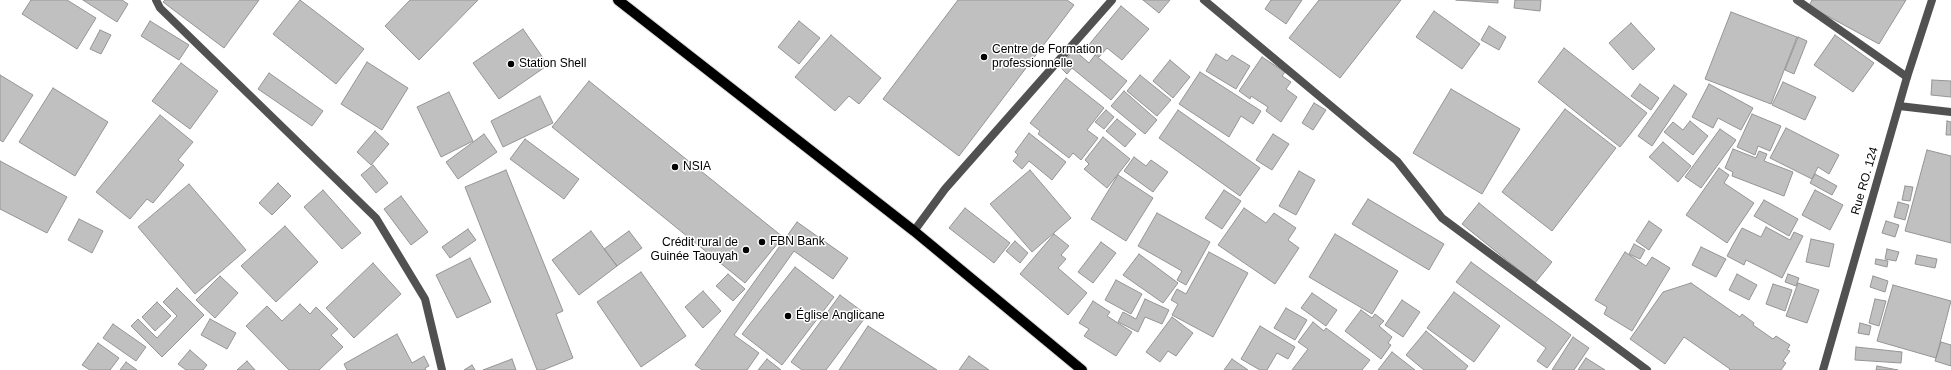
<!DOCTYPE html>
<html>
<head>
<meta charset="utf-8">
<style>
	body { margin:0 }
	canvas { display:block; background:#fff }
</style>
</head>
<body>
<canvas width="1951" height="370"></canvas>
<script>
const ctx = document.querySelector('canvas').getContext('2d');
ctx.lineJoin = 'round';
function fillPath(path, color) {
  ctx.fillStyle = color;
  ctx.fill(path, 'evenodd');
}
function shape(rows) {
  const path = new Path2D();
  for (const r of rows) {
    path.moveTo(r[0], r[1]);
    for (let i = 2; i < r.length; i += 2) path.lineTo(r[i], r[i + 1]);
  }
  return path;
}
function stroke(path, color, width, dash) {
  ctx.strokeStyle = color;
  ctx.lineWidth = width;
  ctx.lineCap = dash ? 'butt' : 'round';
  ctx.setLineDash(dash || []);
  ctx.stroke(path);
}
function write(font, color, halo, rows, align = 'center') {
  ctx.font = font + ' Helvetica,sans-serif';
  ctx.lineWidth = 3;
  ctx.setLineDash([]);
  ctx.textBaseline = 'middle';
  ctx.strokeStyle = halo;
  ctx.fillStyle = color;
  for (const [text, x, y, turn = 0] of rows) {
    ctx.save();
    ctx.translate(x, y);
    ctx.rotate((+turn || 0) * Math.PI / 180);
    ctx.textAlign = isNaN(turn) ? turn : align;
    if (halo) ctx.strokeText(text, 0, 0);
    ctx.fillText(text, 0, 0);
    ctx.restore();
  }
}
const building = shape([
	[31,0,67,0,96,18,77,49,22,14,31,0],
	[83,0,122,0,128,4,117,22,83,0],
	[165,0,259,0,224,48,163,2,165,0],
	[300,0,364,49,336,84,273,34,300,0],
	[410,0,478,0,419,60,385,26,410,0],
	[958,0,1067,0,1074,5,959,156,883,99,958,0],
	[1143,0,1170,0,1159,13,1143,0],
	[1271,0,1302,0,1286,24,1265,9,1271,0],
	[1319,0,1401,0,1340,78,1289,38,1319,0],
	[1456,0,1498,0,1498,3,1456,0],
	[1515,0,1541,0,1540,11,1514,8,1515,0],
	[1812,0,1906,0,1879,44,1809,6,1812,0],
	[1121,6,1149,29,1122,60,1107,48,1099,57,1087,47,1121,6],
	[1434,11,1480,44,1462,69,1416,37,1434,11],
	[1731,12,1797,37,1771,104,1705,79,1731,12],
	[150,21,189,45,179,60,141,36,150,21],
	[799,21,820,38,799,64,778,47,799,21],
	[1631,23,1655,49,1633,70,1609,43,1631,23],
	[1489,26,1506,37,1499,50,1481,40,1489,26],
	[523,29,548,65,499,99,473,63,523,29],
	[100,30,111,35,101,54,90,49,100,30],
	[831,35,881,78,859,104,849,96,835,111,795,77,831,35],
	[1835,35,1874,63,1853,92,1814,65,1835,35],
	[1798,37,1807,41,1794,74,1785,70,1798,37],
	[1564,48,1647,113,1620,147,1538,82,1564,48],
	[1074,50,1089,63,1095,55,1127,81,1111,100,1072,68,1067,74,1060,67,1074,50],
	[1216,54,1227,61,1232,55,1250,66,1236,89,1206,71,1216,54],
	[1262,57,1285,72,1282,76,1291,82,1286,89,1297,97,1281,122,1266,111,1268,107,1251,96,1250,99,1239,91,1262,57],
	[1170,60,1190,77,1173,98,1153,81,1170,60],
	[367,62,408,88,382,130,341,104,367,62],
	[181,63,218,91,190,129,152,101,181,63],
	[1200,72,1261,111,1253,124,1241,116,1229,137,1179,104,1200,72],
	[269,73,323,111,312,126,258,89,269,73],
	[0,75,33,95,3,142,0,140,0,75],
	[1140,75,1171,100,1157,116,1127,91,1140,75],
	[1066,78,1104,108,1087,130,1098,138,1081,160,1073,153,1069,158,1038,134,1040,131,1030,123,1066,78],
	[1932,80,1951,81,1951,97,1931,95,1932,80],
	[589,81,783,237,745,283,552,127,589,81],
	[1783,82,1816,97,1805,120,1772,105,1783,82],
	[1640,84,1659,98,1651,110,1631,96,1640,84],
	[1709,84,1753,108,1741,130,1718,118,1713,128,1692,117,1709,84],
	[1674,85,1687,94,1652,146,1638,136,1674,85],
	[53,88,108,122,75,176,19,142,53,88],
	[1451,89,1520,129,1482,194,1413,153,1451,89],
	[1124,91,1157,120,1145,134,1111,106,1124,91],
	[449,92,473,141,441,157,417,107,449,92],
	[540,96,553,123,503,147,491,121,540,96],
	[1314,103,1326,110,1313,130,1302,123,1314,103],
	[1565,109,1616,148,1552,231,1502,192,1565,109],
	[1106,110,1114,117,1104,129,1095,122,1106,110],
	[1178,110,1260,168,1240,196,1159,138,1178,110],
	[1752,114,1781,126,1770,151,1758,146,1755,155,1737,147,1752,114],
	[160,115,193,142,178,160,184,165,153,203,147,199,130,219,96,192,160,115],
	[1117,119,1136,134,1125,147,1106,131,1117,119],
	[1690,121,1708,136,1693,155,1664,132,1673,122,1683,130,1690,121],
	[1947,121,1951,122,1951,135,1946,135,1947,121],
	[1786,128,1839,155,1829,174,1818,167,1812,179,1770,158,1786,128],
	[1720,129,1736,140,1701,188,1685,177,1720,129],
	[375,131,389,144,371,165,357,152,375,131],
	[1029,133,1066,162,1052,180,1029,161,1022,169,1013,161,1018,155,1015,152,1029,133],
	[484,134,497,152,458,179,446,162,484,134],
	[1273,134,1289,144,1272,170,1256,160,1273,134],
	[1103,137,1130,159,1107,188,1084,169,1089,164,1085,160,1103,137],
	[525,139,579,179,564,199,510,159,525,139],
	[1663,142,1691,166,1678,182,1649,157,1663,142],
	[1733,149,1756,158,1759,151,1767,154,1764,161,1793,172,1784,196,1732,176,1733,172,1725,168,1733,149],
	[1927,150,1951,156,1951,243,1905,231,1927,150],
	[1134,157,1146,166,1151,160,1168,172,1153,192,1124,171,1134,157],
	[0,161,67,197,47,233,0,209,0,161],
	[373,165,388,183,376,193,361,175,373,165],
	[1719,168,1729,175,1724,183,1754,203,1727,243,1686,215,1719,168],
	[506,170,563,311,556,314,573,358,543,370,537,370,465,187,506,170],
	[1030,170,1071,218,1032,252,990,204,1030,170],
	[1299,171,1315,180,1296,215,1279,206,1299,171],
	[1815,174,1837,186,1832,195,1810,183,1815,174],
	[1118,175,1153,198,1126,241,1091,219,1118,175],
	[278,183,291,196,272,215,259,203,278,183],
	[189,184,246,250,195,294,138,227,189,184],
	[1905,186,1913,187,1910,201,1902,200,1905,186],
	[323,190,361,233,342,249,304,207,323,190],
	[1224,190,1241,201,1222,229,1205,218,1224,190],
	[1815,190,1843,205,1830,230,1802,215,1815,190],
	[401,196,428,232,411,245,384,209,401,196],
	[1368,199,1444,244,1429,270,1352,224,1368,199],
	[1764,200,1798,219,1789,236,1754,216,1764,200],
	[1898,202,1909,205,1905,220,1894,217,1898,202],
	[1479,203,1552,262,1535,283,1462,224,1479,203],
	[965,208,1010,243,994,263,949,228,965,208],
	[1244,208,1266,223,1274,213,1296,228,1288,240,1299,248,1275,284,1218,245,1244,208],
	[1157,213,1210,242,1186,285,1177,280,1182,271,1138,246,1157,213],
	[79,219,103,231,92,253,68,240,79,219],
	[1649,221,1662,230,1649,250,1636,241,1649,221],
	[1886,221,1899,225,1895,237,1882,233,1886,221],
	[797,222,848,258,833,279,794,251,734,335,759,353,747,370,702,370,695,365,797,222],
	[285,226,318,262,276,302,241,266,285,226],
	[1766,227,1790,240,1794,232,1803,236,1782,278,1746,260,1744,265,1727,256,1742,228,1761,237,1766,227],
	[468,229,476,240,450,258,442,247,468,229],
	[591,231,617,266,579,295,552,260,591,231],
	[629,231,642,248,617,266,604,249,629,231],
	[1054,234,1069,246,1061,255,1066,259,1058,268,1087,293,1068,315,1020,274,1054,234],
	[1335,234,1398,271,1372,314,1309,277,1335,234],
	[1811,239,1834,244,1829,267,1806,262,1811,239],
	[1015,241,1028,253,1020,263,1006,251,1015,241],
	[1101,242,1116,253,1093,283,1078,272,1101,242],
	[1634,244,1645,250,1640,259,1629,254,1634,244],
	[1701,247,1726,259,1716,277,1692,265,1701,247],
	[1887,249,1899,252,1896,261,1885,259,1887,249],
	[1209,252,1248,273,1213,337,1172,315,1178,304,1171,300,1177,289,1186,294,1209,252],
	[1625,252,1646,266,1652,257,1670,268,1632,331,1604,314,1607,307,1595,300,1625,252],
	[1139,254,1178,283,1163,303,1123,275,1139,254],
	[1917,255,1937,259,1935,268,1915,264,1917,255],
	[470,258,491,302,457,318,436,275,470,258],
	[1876,259,1888,261,1887,267,1875,264,1876,259],
	[1471,262,1571,335,1547,368,1537,361,1546,348,1456,282,1471,262],
	[373,263,401,294,354,338,326,308,373,263],
	[795,267,834,297,782,365,742,334,795,267],
	[641,272,686,336,641,367,597,302,641,272],
	[728,274,745,289,733,301,716,286,728,274],
	[1737,274,1757,285,1749,300,1729,290,1737,274],
	[1788,274,1799,278,1796,286,1785,282,1788,274],
	[220,276,238,293,215,318,196,300,220,276],
	[1873,276,1888,281,1885,292,1870,287,1873,276],
	[1116,280,1142,294,1131,314,1105,300,1116,280],
	[1691,283,1740,317,1742,314,1754,323,1753,325,1773,339,1776,336,1790,345,1787,350,1790,351,1783,361,1786,363,1781,370,1729,370,1730,369,1684,337,1665,364,1630,339,1663,292,1691,283],
	[1798,283,1819,290,1807,323,1786,316,1798,283],
	[1773,284,1792,290,1785,311,1766,304,1773,284],
	[1893,285,1951,301,1936,358,1877,341,1893,285],
	[177,288,204,315,162,357,131,326,138,319,157,338,177,316,163,302,177,288],
	[703,291,721,311,703,328,685,307,703,291],
	[1454,292,1500,326,1474,362,1427,328,1454,292],
	[1312,293,1337,310,1326,326,1301,308,1312,293],
	[840,295,867,315,826,370,802,370,791,362,840,295],
	[1145,299,1169,310,1162,324,1145,317,1138,332,1118,322,1123,312,1136,319,1145,299],
	[1875,299,1886,301,1879,326,1869,323,1875,299],
	[1402,300,1420,312,1403,337,1385,325,1402,300],
	[1093,301,1110,312,1107,316,1132,332,1116,356,1084,336,1089,329,1079,323,1093,301],
	[157,302,171,316,155,331,142,317,157,302],
	[300,304,310,314,316,307,338,329,331,335,343,347,319,370,289,370,246,326,267,306,282,321,300,304],
	[1286,308,1307,320,1295,340,1274,328,1286,308],
	[1361,310,1372,318,1375,314,1384,321,1379,326,1392,337,1388,343,1391,345,1381,359,1345,331,1361,310],
	[1172,317,1193,333,1176,356,1168,351,1160,362,1146,352,1172,317],
	[210,319,236,333,227,349,201,335,210,319],
	[1313,322,1324,331,1326,328,1370,360,1362,370,1292,370,1308,349,1298,342,1313,322],
	[1860,323,1871,326,1869,335,1858,333,1860,323],
	[113,324,146,347,136,361,103,338,113,324],
	[868,326,937,370,839,370,868,326],
	[1260,326,1295,347,1288,359,1277,353,1267,370,1260,370,1241,359,1260,326],
	[1426,331,1468,366,1465,370,1424,370,1406,355,1426,331],
	[397,334,412,363,424,356,429,366,425,368,426,370,347,370,344,364,397,334],
	[1573,337,1589,348,1574,370,1552,370,1573,337],
	[1941,342,1951,345,1951,366,1935,361,1941,342],
	[98,343,119,358,110,370,90,370,82,365,98,343],
	[1856,347,1902,352,1901,363,1855,360,1856,347],
	[190,350,207,365,203,370,186,370,178,364,190,350],
	[1392,352,1415,370,1378,370,1392,352],
	[969,356,989,370,959,370,969,356],
	[1586,358,1605,370,1578,370,1586,358],
	[512,359,516,370,483,370,512,359],
	[767,359,781,370,758,370,767,359],
	[1232,359,1248,370,1224,370,1232,359],
	[247,361,255,370,237,370,247,361],
	[126,362,137,370,120,370,126,362],
	[472,365,475,370,464,370,472,365],
	[1877,366,1898,370,1876,370,1877,366]
]);
const minor = shape([
	[156,0,160,8,376,218,425,299,442,370],
	[1204,0,1397,161,1442,218,1647,370],
	[1797,0,1907,77],
	[1899,106,1951,112],
	[914,231,945,189,1112,0]
]);
const tertiary = shape([
	[1823,370,1907,77,1932,0]
]);
const primary = shape([
	[618,0,914,231,1082,370]
]);
const markers = [
	[984,57,4,"#000"],
	[511,64,4,"#000"],
	[675,167,4,"#000"],
	[762,242,4,"#000"],
	[746,250,4,"#000"],
	[788,316,4,"#000"]
];
const poiNames = [
	["Centre de Formation",992,50],
	["professionnelle",992,64],
	["Station Shell",519,64],
	["NSIA",683,167],
	["FBN Bank",770,242],
	["Crédit rural de",738,243,"right"],
	["Guinée Taouyah",738,257,"right"],
	["Église Anglicane",796,316]
];
const streetNames = [
	["Rue RO. 124",1865,181,-74]
];
fillPath(building, '#c0c0c0');
stroke(building, '#959595', 1);
stroke(primary, '#dbdbdb', 12);
stroke(minor, '#515151', 8);
stroke(tertiary, '#515151', 8);
stroke(primary, '#000', 10);
for (const [x, y, r, color] of markers) {
  const dot = new Path2D();
  dot.arc(x, y, r, 0, 2 * Math.PI);
  ctx.fillStyle = color;
  ctx.fill(dot);
  stroke(dot, '#fff', 1.5);
}
write('12px', '#000', '#fff', poiNames, 'left');
write('12px', '#000', '#fff', streetNames);
</script>
</body>
</html>
